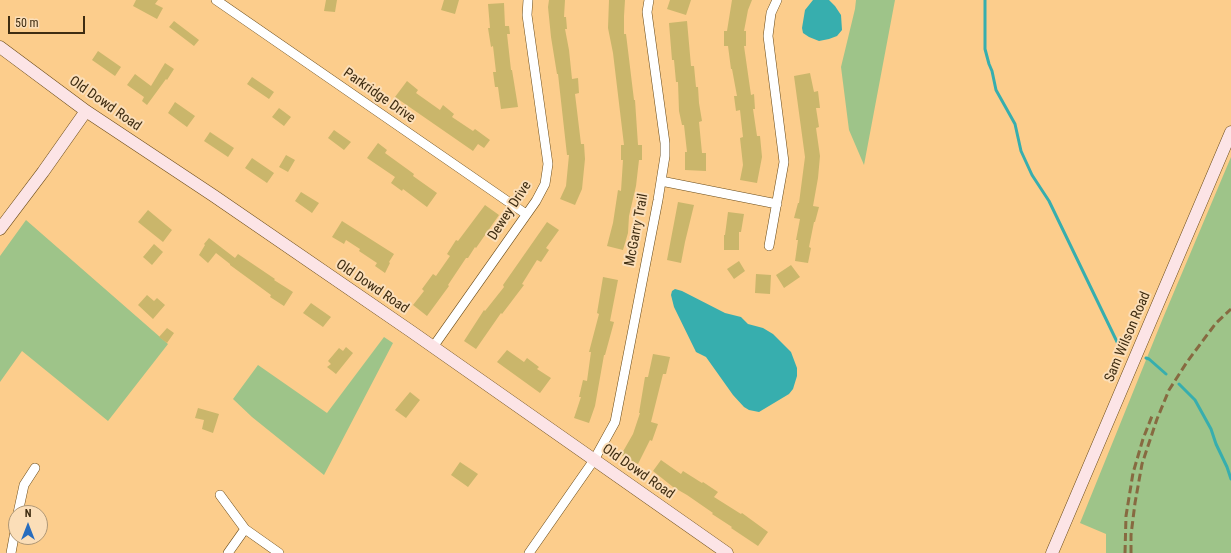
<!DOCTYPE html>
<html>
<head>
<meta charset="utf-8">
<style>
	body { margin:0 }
	#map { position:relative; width:1231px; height:553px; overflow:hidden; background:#fccd8c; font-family:"Roboto Condensed",sans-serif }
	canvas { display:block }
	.north { position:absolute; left:8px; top:505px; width:40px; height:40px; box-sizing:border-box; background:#fbdeb8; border:1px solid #af9775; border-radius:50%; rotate:0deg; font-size:11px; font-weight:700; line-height:16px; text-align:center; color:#3e2c11 }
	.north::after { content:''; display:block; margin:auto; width:14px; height:18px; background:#286dbe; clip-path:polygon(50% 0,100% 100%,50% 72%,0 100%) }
	.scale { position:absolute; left:8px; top:16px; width:77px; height:18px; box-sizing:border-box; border:2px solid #3e2c11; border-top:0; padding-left:5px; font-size:12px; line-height:14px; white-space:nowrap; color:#3e2c11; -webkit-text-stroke:3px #fbdeb8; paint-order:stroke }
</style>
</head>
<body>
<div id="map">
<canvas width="1231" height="553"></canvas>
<div class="north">N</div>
<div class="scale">50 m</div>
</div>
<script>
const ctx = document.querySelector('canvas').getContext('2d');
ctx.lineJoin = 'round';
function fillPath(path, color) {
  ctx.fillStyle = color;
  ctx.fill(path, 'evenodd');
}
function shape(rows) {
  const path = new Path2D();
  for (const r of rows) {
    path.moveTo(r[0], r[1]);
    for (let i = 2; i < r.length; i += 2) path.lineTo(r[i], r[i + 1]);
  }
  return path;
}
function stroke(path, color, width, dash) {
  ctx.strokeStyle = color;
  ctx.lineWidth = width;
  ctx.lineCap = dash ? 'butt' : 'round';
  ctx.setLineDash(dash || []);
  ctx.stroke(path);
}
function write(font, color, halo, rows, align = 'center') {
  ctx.font = font + ' "Roboto Condensed",sans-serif';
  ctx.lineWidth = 4;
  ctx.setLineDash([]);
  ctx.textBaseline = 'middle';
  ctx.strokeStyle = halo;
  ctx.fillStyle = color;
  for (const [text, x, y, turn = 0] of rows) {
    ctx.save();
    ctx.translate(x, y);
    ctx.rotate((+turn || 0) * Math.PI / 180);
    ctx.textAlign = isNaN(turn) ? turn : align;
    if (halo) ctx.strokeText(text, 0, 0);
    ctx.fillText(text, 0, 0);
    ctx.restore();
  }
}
const green = shape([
	[856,0,895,0,864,165,849,130,841,67,855,9],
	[1231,157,1231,553,1106,553,1106,534,1080,523,1163,318],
	[26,220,168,344,108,421,22,351,0,382,0,256],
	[384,337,393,343,324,475,252,417,233,399,258,365,327,413]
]);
const water = shape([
	[813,0,829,0,835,6,841,15,842,30,837,36,829,39,819,41,809,37,803,33,802,28,805,10],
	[675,289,682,291,725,313,741,317,748,324,763,328,773,334,791,352,797,368,797,376,793,389,789,394,759,412,749,410,744,407,733,395,706,357,696,352,674,307,671,295,672,291]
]);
const stream = shape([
	[985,0,985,49,989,64,992,71,996,90,1015,124,1021,151,1032,175,1049,201,1120,348],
	[1146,358,1149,359,1166,374],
	[1179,384,1195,400,1211,429,1216,444,1227,467,1231,479]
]);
const building = shape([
	[136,0,158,0,155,4,163,8,157,19,133,6],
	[326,0,337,0,335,12,324,11],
	[444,0,459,0,455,14,441,10],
	[549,0,565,0,564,17,566,17,567,29,565,29,569,50,572,79,578,78,579,93,575,94,581,144,584,144,585,159,582,189,575,205,560,199,566,186,569,155,567,155,558,74,557,74,551,37,548,7],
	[609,0,625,0,624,16,624,34,626,34,634,100,635,100,638,145,642,145,642,160,639,160,636,186,629,216,628,233,623,250,607,246,613,223,618,190,621,191,623,160,621,160,621,145,624,145,613,53,608,28],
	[670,0,691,0,686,15,667,9],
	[732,0,752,0,748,10,744,31,746,31,746,46,744,46,751,95,754,94,755,109,753,109,757,136,760,136,762,157,757,183,740,180,743,165,740,138,743,137,740,110,736,111,734,96,737,96,732,69,731,69,728,46,724,46,724,31,727,31],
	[504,3,505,26,509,26,510,34,507,34,511,70,512,70,518,107,501,109,498,87,495,87,493,72,496,72,493,46,491,47,488,28,490,28,488,4],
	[174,21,199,40,194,46,169,27],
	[687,21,691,66,694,66,696,87,698,87,699,103,702,121,699,122,702,153,706,153,706,171,685,170,685,152,687,152,684,125,682,125,679,111,678,82,676,82,674,60,672,60,669,23],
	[98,51,121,67,115,76,92,60],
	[165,63,174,69,167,80,166,79,147,105,142,101,144,97,127,85,135,74,151,86],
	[810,73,814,92,818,91,820,108,816,108,819,127,816,128,820,156,818,178,813,206,819,207,815,222,814,222,809,247,811,248,808,263,795,261,798,240,796,240,800,219,794,218,798,203,799,203,805,157,794,76],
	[252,77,274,92,269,99,247,84],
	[407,81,418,90,416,93,440,110,443,105,454,114,452,117,473,131,475,129,490,140,484,148,478,144,473,151,395,97],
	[175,102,195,116,187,127,168,113],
	[279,108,291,117,284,126,272,117],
	[334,130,351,142,344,150,328,138],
	[210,132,234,148,228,157,204,141],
	[378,143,387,150,385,153,414,174,413,176,437,193,427,207,403,189,402,191,391,183,395,177,367,158],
	[286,155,295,160,288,172,279,167],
	[252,158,274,173,267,183,245,168],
	[301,192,319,203,312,213,295,201],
	[678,202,694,205,685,242,681,263,667,260],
	[485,205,499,215,476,248,475,247,468,258,466,258,448,285,449,286,427,316,413,305,424,291,422,289,433,274,436,276,450,256,447,254,456,240,458,241],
	[148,210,172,230,163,242,138,222],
	[728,212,744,214,741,232,739,232,739,250,724,250,724,235,725,235],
	[342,221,394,254,389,262,390,263,385,273,375,266,377,263,359,251,360,249,346,240,344,244,332,237],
	[547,222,559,230,546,248,549,250,541,262,537,260,522,284,524,285,502,314,501,313,476,349,464,341,484,310,485,311,504,287,503,285],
	[209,238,235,258,238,254,275,279,274,280,293,292,284,306,270,297,271,295,230,265,230,264,216,253,208,263,199,255,205,245,204,244],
	[154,244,163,252,152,265,143,257],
	[739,261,745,271,734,279,727,269],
	[791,265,800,277,784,288,776,275],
	[756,274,771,275,770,294,755,293],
	[603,277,618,280,610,321,614,322,605,355,604,355,595,406,589,423,574,418,581,397,579,397,583,380,587,381,591,352,589,352,599,314,597,313],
	[147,295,154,301,157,298,165,305,153,319,138,305],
	[311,303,331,317,323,327,303,313],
	[167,328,174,333,167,343,159,337],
	[346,347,353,353,336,374,327,367,331,364,328,361,339,348,343,351],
	[507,350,524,362,527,358,539,367,537,369,551,378,540,393,497,362],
	[653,354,670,357,666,374,663,374,651,422,658,424,652,441,650,440,638,464,621,455,633,434,640,413,639,413,645,377,648,377],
	[410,392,420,400,406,418,395,410],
	[198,408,219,414,213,433,202,429,204,420,195,418],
	[661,460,681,474,683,471,702,483,703,482,718,492,714,497,741,514,742,513,768,532,758,546,731,528,732,527,712,514,713,513,687,495,673,487,653,471],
	[460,462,478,474,468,487,451,475]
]);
const street = shape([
	[216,0,526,214],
	[661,181,777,204],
	[769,246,784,162,768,36,771,13,777,0],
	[433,347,536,201,545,184,548,164,527,15,528,0],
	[220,495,245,529,279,553],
	[18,513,24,485,35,468],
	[11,553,16,526],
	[228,553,245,529],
	[529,553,594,460,615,422,658,200,665,156,665,143,647,12,649,0]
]);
const secondary = shape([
	[0,47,86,111,214,196,412,332,727,553],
	[0,229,43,172,86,111],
	[1052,553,1231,132]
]);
const rail = shape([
	[1125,553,1126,516,1133,473,1143,439,1152,416],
	[1131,553,1131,535,1135,503,1142,464,1157,419,1169,390,1187,362,1216,323,1231,309]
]);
const streetNames = [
	["Parkridge Drive",379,96,35],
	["Old Dowd Road",105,104,35],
	["Dewey Drive",510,211,-57],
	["McGarry Trail",637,230,-79],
	["Old Dowd Road",372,287,34],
	["Sam Wilson Road",1128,337,-67],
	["Old Dowd Road",638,472,35]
];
fillPath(green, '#9ec489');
fillPath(water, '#37aeae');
stroke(stream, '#37aeae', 3);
fillPath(building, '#cab66b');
stroke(street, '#6b4b18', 10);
stroke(secondary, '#6b4b18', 13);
stroke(street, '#fff', 9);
stroke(secondary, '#fce4e6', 12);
stroke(rail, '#876a41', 3, [8, 4]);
write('14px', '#3e2c11', '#fbdeb8', streetNames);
</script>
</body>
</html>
